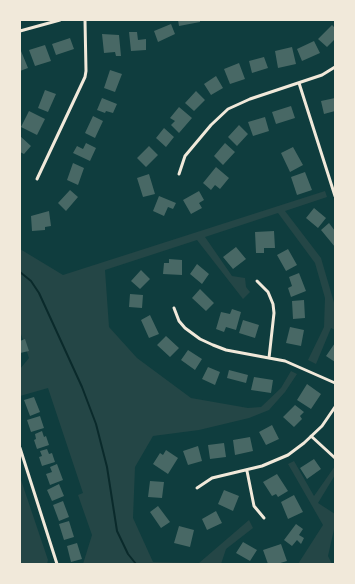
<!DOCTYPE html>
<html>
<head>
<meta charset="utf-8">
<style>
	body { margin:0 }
	#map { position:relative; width:355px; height:584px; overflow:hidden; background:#0f3d3e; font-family:"Work Sans",sans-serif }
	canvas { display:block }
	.frame { position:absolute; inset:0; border:21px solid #f1e9da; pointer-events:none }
</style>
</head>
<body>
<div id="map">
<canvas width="355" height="584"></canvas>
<div class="frame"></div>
</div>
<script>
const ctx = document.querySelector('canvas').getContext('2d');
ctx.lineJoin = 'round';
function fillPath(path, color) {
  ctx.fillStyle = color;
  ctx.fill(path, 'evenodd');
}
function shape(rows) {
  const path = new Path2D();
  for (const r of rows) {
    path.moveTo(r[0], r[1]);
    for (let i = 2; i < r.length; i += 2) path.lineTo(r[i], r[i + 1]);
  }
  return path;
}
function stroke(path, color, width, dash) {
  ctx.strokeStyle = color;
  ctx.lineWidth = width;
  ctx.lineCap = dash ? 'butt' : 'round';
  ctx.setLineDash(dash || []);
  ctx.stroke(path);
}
const green = shape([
	[325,191,327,197,285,211,321,258,335,306,335,330,331,328,316,364,308,360,324,327,325,298,315,263,278,213,205,237,232,276,245,278,246,287,250,292,243,299,197,240,105,270,109,327,137,358,191,398,248,408,261,407,281,388,291,371,297,374,285,392,269,410,249,418,199,430,153,436,135,467,133,518,153,562,199,563,249,520,253,528,226,549,221,564,83,564,92,535,78,495,83,493,48,388,20,396,20,369,29,358,20,331,20,249,63,275],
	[294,461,314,496,335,466,335,475,318,503,335,514,335,525,328,556,332,564,298,564,323,525,288,464],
	[20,477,48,560,47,564,20,564]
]);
const stream = shape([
	[20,272,31,281,39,293,82,387,96,424,107,467,117,531,128,554,136,564]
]);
const building = shape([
	[178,20,200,20,200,22,179,26],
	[171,24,175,34,158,42,154,31],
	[332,25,335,28,335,39,327,47,318,39],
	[129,32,137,32,138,40,146,39,146,50,131,51],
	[102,34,119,35,121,56,116,56,115,52,104,53],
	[70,38,74,49,56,55,52,44],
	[314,41,320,53,302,61,297,49],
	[45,45,51,61,35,66,29,50],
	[292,47,296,64,278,68,275,51],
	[21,51,28,68,20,71,20,52],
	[264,57,268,68,252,73,249,61],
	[239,63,245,79,230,84,224,69],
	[110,70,122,74,115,92,104,88],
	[216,76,223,88,211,95,204,84],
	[45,90,56,94,48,112,38,108],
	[196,91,205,100,194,111,185,103],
	[102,98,117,104,113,113,106,111,105,113,97,110],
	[335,98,335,111,324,114,321,101],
	[291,106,295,118,276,124,272,112],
	[179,107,192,118,179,133,171,125,175,121,170,118],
	[29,111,45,119,37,135,21,127],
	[93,116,103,121,95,138,85,133],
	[265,117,269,131,253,136,248,122],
	[239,125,248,134,237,146,228,137],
	[164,128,174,137,166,147,156,138],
	[20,136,31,146,24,154,20,152],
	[86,143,96,148,90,161,73,153,77,146,83,149],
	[225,143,235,152,223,165,214,156],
	[149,146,158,155,146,167,137,158],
	[293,147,303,165,290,172,281,153],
	[73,163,84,168,78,185,67,180],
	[216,167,229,178,220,189,215,185,211,190,203,183],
	[305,172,312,190,297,195,291,177],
	[149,174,155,194,143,197,137,178],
	[70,190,78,197,66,211,58,203],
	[199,191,204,200,199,203,202,208,191,214,183,200],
	[159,196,176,203,173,209,168,207,164,216,153,211],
	[314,208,326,218,318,228,306,218],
	[49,211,51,226,45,227,45,230,32,231,31,216],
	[329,223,335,231,335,247,321,230],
	[274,231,275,248,264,248,264,253,256,253,255,232],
	[236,247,246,259,233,269,223,257],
	[288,249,297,265,286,271,277,255],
	[169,259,182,260,182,275,163,274,164,263,169,263],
	[197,264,209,274,202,284,190,274],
	[141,270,150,279,140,289,131,281],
	[299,273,306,291,291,297,288,288,292,286,289,277],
	[200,289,214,303,206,311,192,298],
	[130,294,143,295,142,308,129,307],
	[304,300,305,318,293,319,292,301],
	[232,309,241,312,236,330,226,327,224,332,216,329,221,312,230,314],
	[150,315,159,334,149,338,141,320],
	[243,320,259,325,255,338,239,333],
	[290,327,304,330,301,346,286,343],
	[166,336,179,348,170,357,157,345],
	[25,339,29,351,20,353,20,341],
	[335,343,335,362,326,356],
	[188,350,202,359,195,370,181,360],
	[208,367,220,372,215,385,202,379],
	[229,370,248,375,246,383,227,378],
	[254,377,273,380,271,393,251,390],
	[307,384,321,394,311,409,297,400],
	[34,397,40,412,30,416,24,400],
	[295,405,304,412,300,416,302,419,294,427,283,417],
	[40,416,44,428,31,432,27,420],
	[272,425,279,439,266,445,259,432],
	[42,431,44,437,46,436,49,445,37,449,34,440,36,439,35,434],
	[250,437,253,451,235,455,233,440],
	[224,443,226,457,210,459,208,445],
	[198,446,202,461,188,465,183,451],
	[47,449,49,454,52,453,55,462,42,466,39,457,42,456,40,451],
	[166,450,178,458,168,474,153,464,160,453,163,455],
	[314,459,321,469,307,479,300,468],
	[57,464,63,480,50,485,46,474,52,472,50,467],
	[277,474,288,491,278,497,276,494,272,496,263,482],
	[150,481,164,482,162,498,148,497],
	[59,484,64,496,52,501,47,490],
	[224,490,239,496,233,511,218,504],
	[294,495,303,512,288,519,281,502],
	[63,501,69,517,59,521,53,505],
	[158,506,170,522,161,528,150,512],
	[216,511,222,523,207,530,202,519],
	[69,521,74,537,64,540,59,524],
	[296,524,303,529,299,535,304,538,301,544,297,540,292,546,284,540],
	[179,526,194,530,190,547,174,543],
	[243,542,257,550,250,561,236,553],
	[77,543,82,559,71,562,67,546],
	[281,544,287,561,277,564,268,564,263,550]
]);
const minor = shape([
	[20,31,60,20],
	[299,83,335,196],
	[179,174,185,156,211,125,228,109,250,99,322,75,335,67],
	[37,179,85,77,86,71,85,20],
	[257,281,268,292,273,304,274,313,269,358],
	[174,308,179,321,185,328,200,339,213,345,226,350,285,361,335,383],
	[311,436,335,458],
	[20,448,57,564],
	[247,471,254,506,264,518],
	[197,488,212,478,262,466,288,455,304,443,322,426,335,407]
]);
fillPath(green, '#244646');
stroke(stream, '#0a2a2b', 2);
fillPath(building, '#486865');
stroke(minor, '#f1e9da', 3);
</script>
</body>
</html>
